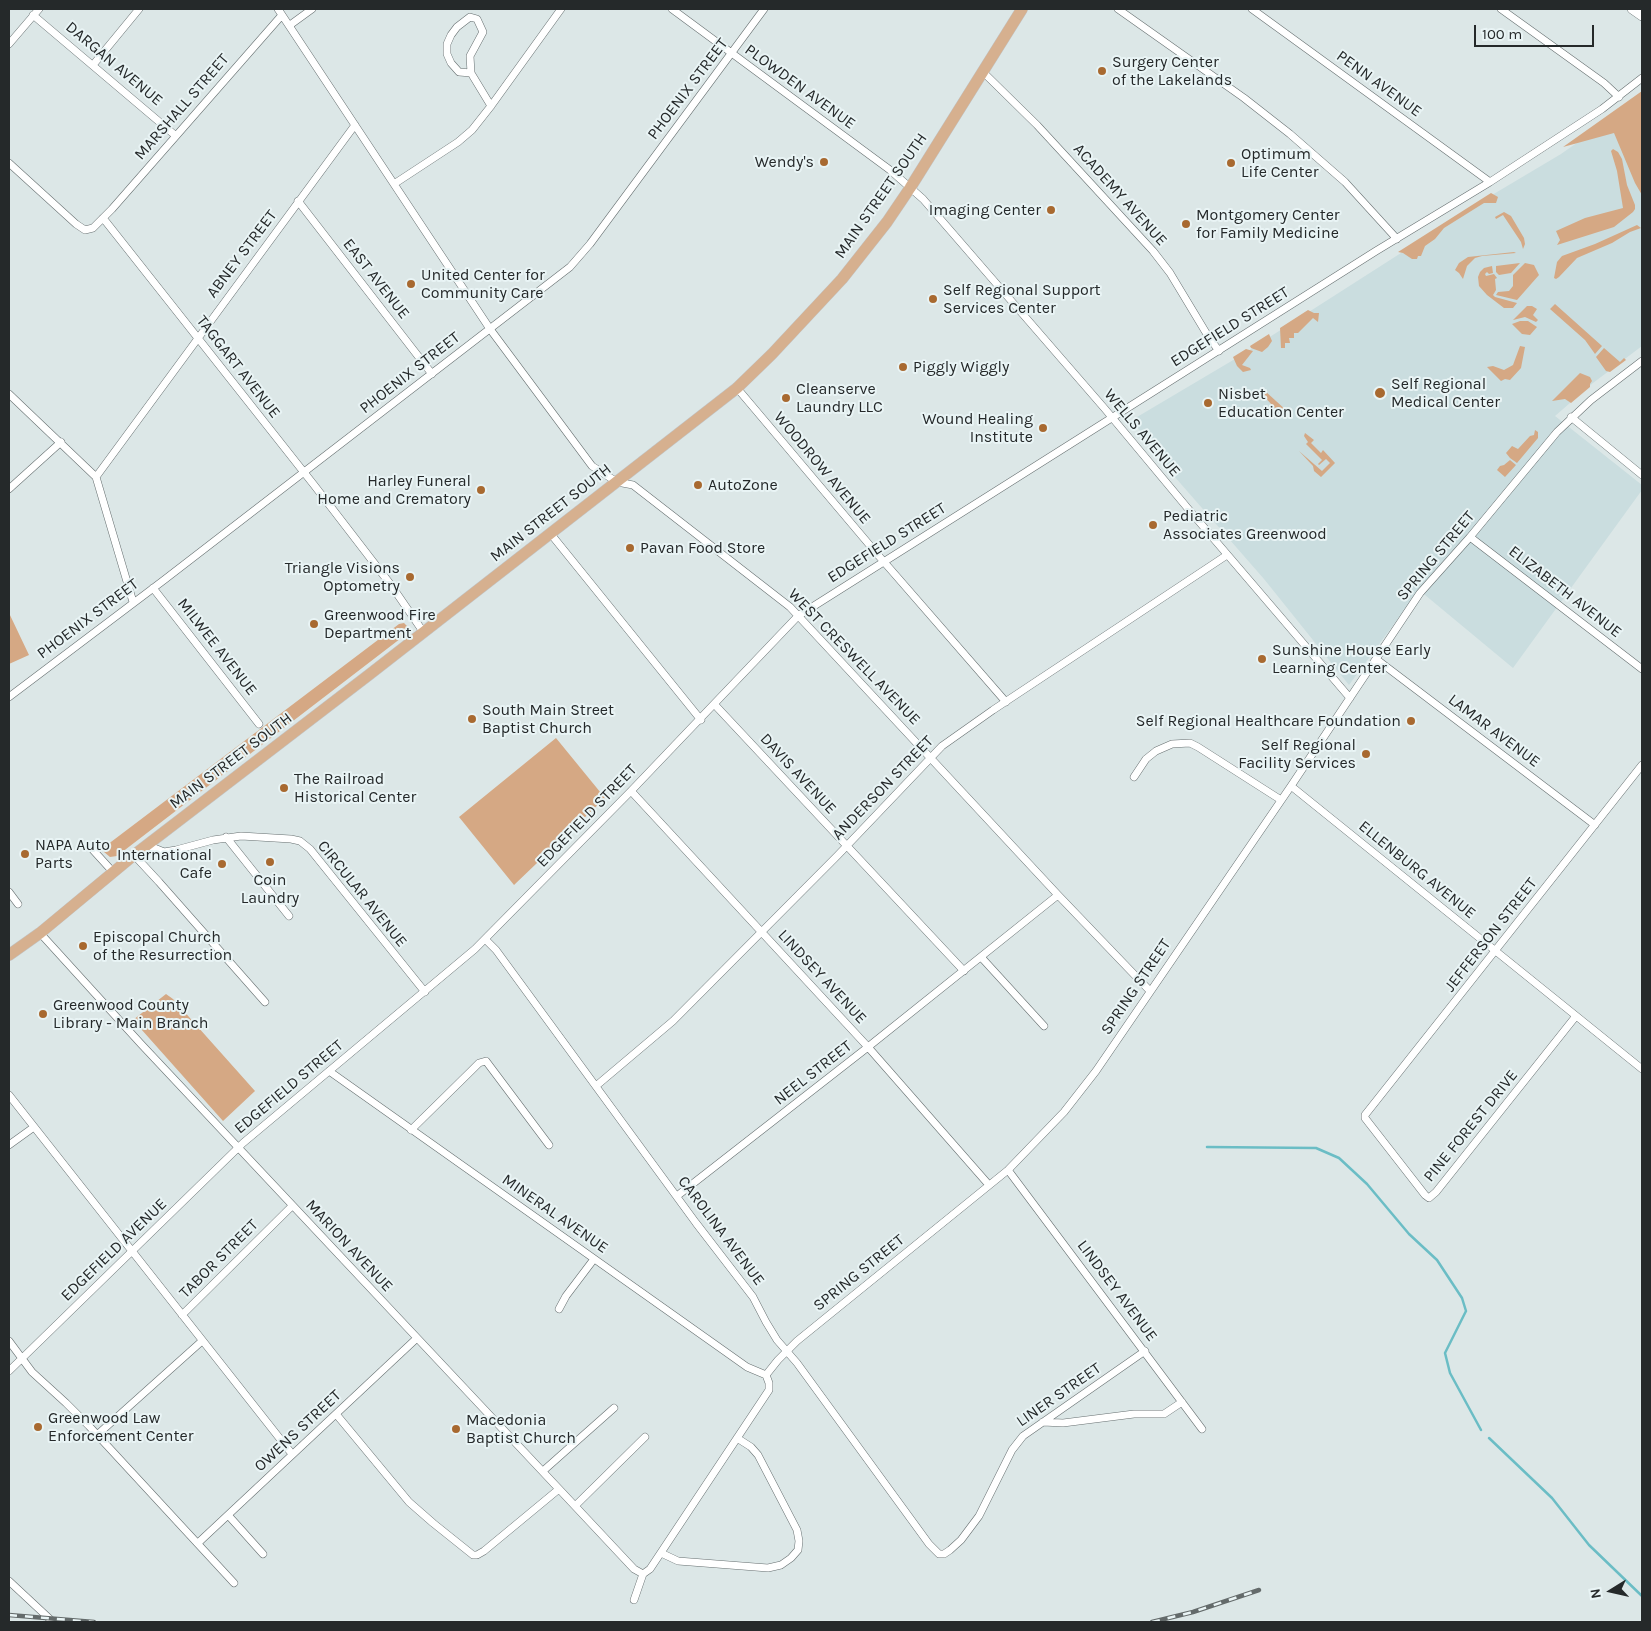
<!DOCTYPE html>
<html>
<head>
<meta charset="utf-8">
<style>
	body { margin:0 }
	#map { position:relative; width:1651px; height:1631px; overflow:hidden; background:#dce7e7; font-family:Karla,sans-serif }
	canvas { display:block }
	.frame { position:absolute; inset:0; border:10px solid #25292a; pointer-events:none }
	.north { position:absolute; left:1586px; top:1566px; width:50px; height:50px; -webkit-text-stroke:4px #e9f4f5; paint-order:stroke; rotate:260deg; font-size:14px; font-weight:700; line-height:20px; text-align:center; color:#25292a }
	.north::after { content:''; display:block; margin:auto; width:18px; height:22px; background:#25292a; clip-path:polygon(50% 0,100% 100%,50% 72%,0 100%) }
	.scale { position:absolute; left:1474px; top:25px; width:120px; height:22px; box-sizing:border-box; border:2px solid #25292a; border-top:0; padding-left:6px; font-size:15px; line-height:18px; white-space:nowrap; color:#25292a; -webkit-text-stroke:4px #e9f4f5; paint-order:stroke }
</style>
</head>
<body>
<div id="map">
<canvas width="1651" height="1631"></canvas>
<div class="frame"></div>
<div class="north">N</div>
<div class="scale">100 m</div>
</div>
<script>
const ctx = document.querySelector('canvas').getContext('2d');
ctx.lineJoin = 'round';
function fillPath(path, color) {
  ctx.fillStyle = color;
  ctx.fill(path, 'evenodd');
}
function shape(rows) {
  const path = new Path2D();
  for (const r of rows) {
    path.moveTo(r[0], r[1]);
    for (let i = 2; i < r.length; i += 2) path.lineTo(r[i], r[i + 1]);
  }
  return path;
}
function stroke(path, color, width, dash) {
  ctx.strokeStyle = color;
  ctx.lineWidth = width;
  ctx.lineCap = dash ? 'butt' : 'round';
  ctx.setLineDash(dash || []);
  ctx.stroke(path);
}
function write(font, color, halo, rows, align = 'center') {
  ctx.font = font + ' Karla,sans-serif';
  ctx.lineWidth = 4;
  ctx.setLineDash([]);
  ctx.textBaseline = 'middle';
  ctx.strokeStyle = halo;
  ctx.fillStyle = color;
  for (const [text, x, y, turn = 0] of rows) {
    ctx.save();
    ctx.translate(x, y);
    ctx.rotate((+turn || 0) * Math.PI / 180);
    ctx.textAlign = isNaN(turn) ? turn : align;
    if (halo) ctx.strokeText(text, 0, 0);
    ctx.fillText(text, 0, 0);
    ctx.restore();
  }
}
const built = shape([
	[1642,97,1642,346,1593,383,1555,416,1642,485,1642,490,1513,668,1419,590,1349,685,1264,579,1174,476,1132,420,1240,356,1487,198,1561,154]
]);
const green = shape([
	[1642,91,1642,195,1635,183,1614,133,1563,147],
	[1613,149,1618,152,1622,159,1627,185,1635,205,1635,209,1633,212,1614,227,1557,245,1560,240,1556,231,1585,218,1623,208,1617,171,1611,151],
	[1491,193,1498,197,1496,203,1484,203,1444,228,1435,239,1425,246,1421,256,1418,256,1417,259,1412,259,1403,253,1398,252],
	[1504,212,1511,216,1524,238,1525,244,1523,249,1521,242,1503,215,1496,219,1495,217],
	[1637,225,1641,228,1630,232,1612,243,1577,258,1559,277,1556,279,1554,278,1557,262,1562,256,1595,244],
	[1514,252,1516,253,1482,256,1475,258,1467,266,1463,279,1459,273,1455,270,1459,263,1468,257],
	[1520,263,1511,273,1499,275,1496,272,1496,266],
	[1525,263,1534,265,1539,275,1517,300,1496,295,1498,292,1509,291,1513,286,1513,275],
	[1492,266,1493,273,1489,274,1487,272,1485,274,1486,276,1494,274,1497,278,1495,279,1496,290,1493,295,1495,297,1517,303,1513,308,1504,308,1487,295,1479,286,1478,277,1480,272,1484,268],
	[1555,304,1602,346,1595,354,1585,340,1550,309],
	[1527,306,1532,306,1537,309,1533,315,1538,320,1536,322,1525,317,1513,320],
	[1308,310,1314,313,1319,313,1318,322,1313,318,1298,333,1294,333,1294,338,1289,338,1290,343,1285,343,1285,348,1281,348,1280,328],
	[1520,321,1528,321,1537,327,1530,335,1522,334,1512,324],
	[1269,334,1272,341,1268,347,1262,352,1251,348,1250,346],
	[1520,346,1525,347,1521,368,1510,380,1505,379,1501,381,1487,367,1493,366,1504,370,1513,365],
	[1604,348,1620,362,1624,358,1626,360,1610,372,1606,371,1596,357],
	[1246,349,1253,351,1242,365,1250,368,1251,370,1243,372,1237,366,1233,357],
	[1580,373,1590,377,1592,381,1590,384,1590,387,1571,403,1565,399,1552,401],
	[1262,391,1265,391,1287,411,1287,414,1283,417,1262,394],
	[1535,430,1538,432,1538,438,1517,463,1510,458,1506,453,1512,446,1518,449,1530,436,1534,435],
	[1305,433,1314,440,1311,443,1321,453,1323,450,1335,463,1321,477,1314,471,1313,466,1299,451,1322,471,1330,463,1326,459,1319,465,1318,464,1322,460,1306,444,1308,442,1304,436],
	[1510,460,1516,465,1505,477,1497,470,1500,466,1504,465],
	[9,613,29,655,9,664],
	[404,623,407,626,409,632,117,856,110,857,104,852,103,848,399,624],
	[556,738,605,798,514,885,459,817],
	[166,994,173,999,255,1091,223,1121,133,1020]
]);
const stream = shape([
	[1207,1147,1316,1148,1339,1158,1367,1184,1409,1234,1437,1260,1462,1298,1466,1311,1445,1353,1450,1373,1481,1430],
	[1489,1438,1552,1498,1589,1545,1642,1596]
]);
const minor = shape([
	[278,9,490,329,592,466,617,482,633,485,790,607,1058,895,1150,991],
	[672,9,890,170,923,199,1105,409,1190,511,1350,698],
	[1118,9,1244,98,1290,134,1345,182,1397,239],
	[1252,9,1490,182],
	[1501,9,1604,83,1619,97],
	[33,15,176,136],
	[290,25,312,9],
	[9,44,39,9],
	[93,65,139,9],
	[983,72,1037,125,1153,251,1170,273,1208,336,1219,351],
	[471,73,470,56,483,32,477,19,470,17,457,27,451,35,447,44,447,54,451,63,459,72,471,73,491,106],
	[9,163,76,224,85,230,93,228,112,209,282,15],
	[394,184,458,142,472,130,491,106,561,9],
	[298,201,432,374],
	[103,218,314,485,391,585,424,633],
	[737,388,878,555,1006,702],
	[9,394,96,477],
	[1571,417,1642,475],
	[96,477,355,125],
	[96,477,133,602],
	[9,489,61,442],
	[550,533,701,720],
	[1470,537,1642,669],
	[153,588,259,724],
	[1376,659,1595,825],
	[9,697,164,580,570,267,590,244,764,9],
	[715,705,964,971],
	[1134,777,1146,759,1156,751,1172,744,1190,743,1198,747,1281,800],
	[1291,786,1642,1069],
	[631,791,868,1047,989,1185],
	[226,837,289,916],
	[147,845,164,852,176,850,213,840,241,836,291,839,300,841,310,849,425,992],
	[93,850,113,872],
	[134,855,159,882,265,1002],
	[9,892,18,904],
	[40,933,141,1044,559,1489,634,1569,643,1574],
	[485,939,496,950,696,1223,753,1297,766,1322,777,1340,797,1363,929,1544,939,1554,944,1554,950,1550,961,1540,979,1516,1012,1450,1023,1436,1145,1351],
	[981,957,1044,1026],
	[1576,1016,1436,1192,1429,1198,1425,1195,1365,1118,1365,1115,1642,765],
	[329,1071,747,1367,766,1375],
	[596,1086,673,1021,838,855,942,746,993,710,1227,555],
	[9,1095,292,1454],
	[411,1130,471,1071,479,1063,486,1061,549,1145],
	[9,1145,34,1127],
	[1008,1170,1202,1429],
	[677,1196,868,1047,1058,895],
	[559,1309,566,1296,594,1259],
	[182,1315,292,1206],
	[9,1341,32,1372,66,1403,89,1426,234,1583],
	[9,1371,243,1143,475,949,631,791,798,616,1376,251,1490,182,1602,109,1642,78],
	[336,1414,409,1502,433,1523,473,1555,477,1555,484,1551,559,1489],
	[1043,1422,1063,1423,1134,1414,1164,1414,1182,1402],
	[97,1435,202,1341],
	[543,1471,614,1408],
	[575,1506,645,1437],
	[228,1515,263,1554],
	[198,1543,417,1338],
	[661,1553,678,1561,768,1568,781,1565,791,1558,798,1550,799,1541,797,1530,758,1455,751,1447,737,1438],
	[9,1581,53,1622],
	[634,1600,643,1574,650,1569,769,1390,769,1383,766,1375,778,1360,797,1341,1008,1170,1064,1112,1096,1071,1291,786,1420,593,1470,537,1557,432,1591,400,1642,361]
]);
const tertiary = shape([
	[1632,9,1642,16]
]);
const primary = shape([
	[9,955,40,933,134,855,370,674,737,388,772,354,842,279,887,222,910,188,1022,9]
]);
const rail = shape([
	[9,1615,94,1622],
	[1152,1622,1193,1612,1259,1590]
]);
const markers = [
	[1102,71,5,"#a86930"],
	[824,162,5,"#a86930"],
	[1231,163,5,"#a86930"],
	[1051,210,5,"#a86930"],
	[1186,224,5,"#a86930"],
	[411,284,5,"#a86930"],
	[933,299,5,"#a86930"],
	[903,367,5,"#a86930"],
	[1380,393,6,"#a86930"],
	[786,398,5,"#a86930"],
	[1208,403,5,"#a86930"],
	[1043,428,5,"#a86930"],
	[698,485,5,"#a86930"],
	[481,490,5,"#a86930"],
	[1153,525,5,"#a86930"],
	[630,548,5,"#a86930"],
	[410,577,5,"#a86930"],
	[314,624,5,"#a86930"],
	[1262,659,5,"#a86930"],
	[472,719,5,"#a86930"],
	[1411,721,5,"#a86930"],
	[1366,754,5,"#a86930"],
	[284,788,5,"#a86930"],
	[25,854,5,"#a86930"],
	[270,862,5,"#a86930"],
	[222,864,5,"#a86930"],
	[83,946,5,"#a86930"],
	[43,1014,5,"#a86930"],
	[38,1427,5,"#a86930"],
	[456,1429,5,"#a86930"]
];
const poiNames = [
	["Surgery Center",1112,62],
	["of the Lakelands",1112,80],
	["Optimum",1241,154],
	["Life Center",1241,172],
	["Wendy's",814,162,"right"],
	["Imaging Center",1041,210,"right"],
	["Montgomery Center",1196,215],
	["for Family Medicine",1196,233],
	["United Center for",421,275],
	["Community Care",421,293],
	["Self Regional Support",943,290],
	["Services Center",943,308],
	["Piggly Wiggly",913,367],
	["Self Regional",1391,384],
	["Medical Center",1391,402],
	["Cleanserve",796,389],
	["Laundry LLC",796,407],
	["Nisbet",1218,394],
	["Education Center",1218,412],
	["Wound Healing",1033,419,"right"],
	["Institute",1033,437,"right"],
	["Harley Funeral",471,481,"right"],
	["Home and Crematory",471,499,"right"],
	["AutoZone",708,485],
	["Pediatric",1163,516],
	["Associates Greenwood",1163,534],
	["Pavan Food Store",640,548],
	["Triangle Visions",400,568,"right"],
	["Optometry",400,586,"right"],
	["Greenwood Fire",324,615],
	["Department",324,633],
	["Sunshine House Early",1272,650],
	["Learning Center",1272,668],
	["South Main Street",482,710],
	["Baptist Church",482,728],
	["Self Regional Healthcare Foundation",1401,721,"right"],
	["Self Regional",1356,745,"right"],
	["Facility Services",1356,763,"right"],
	["The Railroad",294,779],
	["Historical Center",294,797],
	["NAPA Auto",35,845],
	["Parts",35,863],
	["International",212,855,"right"],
	["Cafe",212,873,"right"],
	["Coin",270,880,"center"],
	["Laundry",270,898,"center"],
	["Episcopal Church",93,937],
	["of the Resurrection",93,955],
	["Greenwood County",53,1005],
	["Library - Main Branch",53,1023],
	["Greenwood Law",48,1418],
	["Enforcement Center",48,1436],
	["Macedonia",466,1420],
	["Baptist Church",466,1438]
];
const streetNames = [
	["DARGAN AVENUE",114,64,40],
	["PENN AVENUE",1379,84,36],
	["PLOWDEN AVENUE",800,87,36],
	["PHOENIX STREET",688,89,-53],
	["MARSHALL STREET",182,107,-49],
	["ACADEMY AVENUE",1120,195,48],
	["MAIN STREET SOUTH",881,196,-55],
	["ABNEY STREET",242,254,-53],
	["EAST AVENUE",376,279,52],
	["EDGEFIELD STREET",1230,327,-32],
	["TAGGART AVENUE",238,367,52],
	["PHOENIX STREET",410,373,-38],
	["WELLS AVENUE",1142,433,50],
	["WOODROW AVENUE",822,468,50],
	["MAIN STREET SOUTH",551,513,-38],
	["EDGEFIELD STREET",887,543,-32],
	["SPRING STREET",1436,556,-50],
	["ELIZABETH AVENUE",1565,592,38],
	["PHOENIX STREET",88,619,-37],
	["MILWEE AVENUE",217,647,52],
	["WEST CRESWELL AVENUE",854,657,46],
	["LAMAR AVENUE",1494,731,37],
	["MAIN STREET SOUTH",231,761,-37],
	["DAVIS AVENUE",798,774,47],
	["ANDERSON STREET",883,788,-46],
	["EDGEFIELD STREET",587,816,-46],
	["ELLENBURG AVENUE",1417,870,39],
	["CIRCULAR AVENUE",362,894,51],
	["JEFFERSON STREET",1491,935,-52],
	["LINDSEY AVENUE",822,977,47],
	["SPRING STREET",1136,987,-56],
	["NEEL STREET",813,1073,-38],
	["EDGEFIELD STREET",289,1087,-40],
	["PINE FOREST DRIVE",1471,1126,-51],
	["MINERAL AVENUE",555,1214,35],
	["CAROLINA AVENUE",721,1231,53],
	["MARION AVENUE",349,1246,47],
	["EDGEFIELD AVENUE",114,1250,-44],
	["TABOR STREET",219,1259,-45],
	["SPRING STREET",859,1273,-39],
	["LINDSEY AVENUE",1117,1291,53],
	["LINER STREET",1059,1395,-35],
	["OWENS STREET",298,1431,-43]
];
fillPath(built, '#cadddf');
fillPath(green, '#d5a884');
stroke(stream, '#6bbdc5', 2.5);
stroke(minor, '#666f70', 8);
stroke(tertiary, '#666f70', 10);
stroke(primary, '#c2c3c3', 12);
stroke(minor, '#fff', 7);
stroke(tertiary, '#fff', 9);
stroke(primary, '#d6b08f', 11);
stroke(rail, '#646b6b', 4.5);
stroke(rail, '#e9f4f5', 2.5, [8]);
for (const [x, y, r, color] of markers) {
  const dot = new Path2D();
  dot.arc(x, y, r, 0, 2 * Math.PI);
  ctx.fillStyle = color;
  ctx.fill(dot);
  stroke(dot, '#e9f4f5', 2);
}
write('16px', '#25292a', '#e9f4f5', poiNames, 'left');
write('16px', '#25292a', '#e9f4f5', streetNames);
</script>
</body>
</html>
